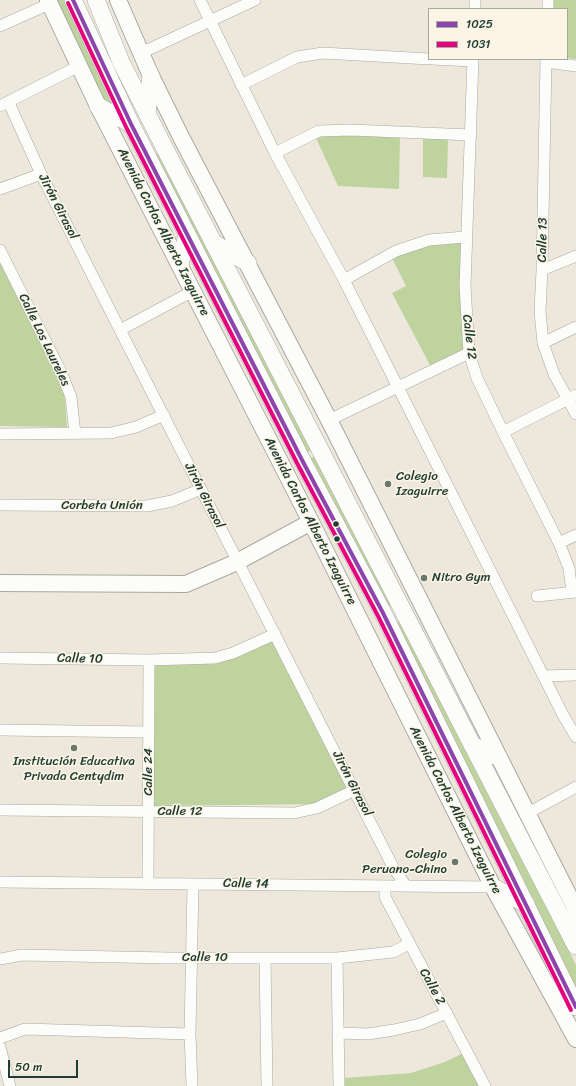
<!DOCTYPE html>
<html>
<head>
<meta charset="utf-8">
<style>
	body { margin:0 }
	#map { position:relative; width:576px; height:1086px; overflow:hidden; background:#ede8db; font-family:Sriracha,sans-serif }
	canvas { display:block }
	.legend { position:absolute; left:428px; top:8px; width:140px; height:52px; box-sizing:border-box; background:#fcf5e5; border:1px solid #a4ab9e; margin:0; padding:5px 7px; list-style:none; font-size:12px; color:#1f3d34 }
	.legend li { display:flex; align-items:center; gap:8px; height:20px }
	.legend b { width:20px; border:1px solid #a4ab9e }
	.scale { position:absolute; left:8px; top:1060px; width:70px; height:18px; box-sizing:border-box; border:2px solid #1f3d34; border-top:0; padding-left:5px; font-size:12px; line-height:14px; white-space:nowrap; color:#1f3d34; -webkit-text-stroke:3px #fcf5e5; paint-order:stroke }
</style>
</head>
<body>
<div id="map">
<canvas width="576" height="1086"></canvas>
<ul class="legend">
<li><b style="height:5px;background:#8e44ad"></b>1025</li>
<li><b style="height:5px;background:#e5007d"></b>1031</li>
</ul>
<div class="scale">50 m</div>
</div>
<script>
const ctx = document.querySelector('canvas').getContext('2d');
ctx.lineJoin = 'round';
function fillPath(path, color) {
  ctx.fillStyle = color;
  ctx.fill(path, 'evenodd');
}
function shape(rows) {
  const path = new Path2D();
  for (const r of rows) {
    path.moveTo(r[0], r[1]);
    for (let i = 2; i < r.length; i += 2) path.lineTo(r[i], r[i + 1]);
  }
  return path;
}
function stroke(path, color, width, dash) {
  ctx.strokeStyle = color;
  ctx.lineWidth = width;
  ctx.lineCap = dash ? 'butt' : 'round';
  ctx.setLineDash(dash || []);
  ctx.stroke(path);
}
function write(font, color, halo, rows, align = 'center') {
  ctx.font = font + ' Sriracha,sans-serif';
  ctx.lineWidth = 3;
  ctx.setLineDash([]);
  ctx.textBaseline = 'middle';
  ctx.strokeStyle = halo;
  ctx.fillStyle = color;
  for (const [text, x, y, turn = 0] of rows) {
    ctx.save();
    ctx.translate(x, y);
    ctx.rotate((+turn || 0) * Math.PI / 180);
    ctx.textAlign = isNaN(turn) ? turn : align;
    if (halo) ctx.strokeText(text, 0, 0);
    ctx.fillText(text, 0, 0);
    ctx.restore();
  }
}
const green = shape([
	[52,0,68,0,118,110,100,98],
	[553,0,576,0,576,59,567,58,567,9,552,9],
	[333,135,400,136,399,189,338,186,316,138],
	[423,137,448,138,447,178,423,177],
	[161,152,313,449,304,454,153,155],
	[462,240,465,352,431,367,392,293,406,286,392,258,422,245],
	[0,261,64,390,67,427,0,426],
	[317,455,393,605,387,608,307,460],
	[402,617,576,965,576,990,397,623],
	[269,638,276,641,349,788,318,804,154,806,151,663,223,662],
	[463,1053,481,1086,344,1086,344,1078,411,1073,445,1062]
]);
const street = shape([
	[200,0,275,153,344,280,563,715,576,737],
	[475,9,475,0],
	[548,9,548,0],
	[0,26,49,4],
	[141,53,255,0],
	[432,59,473,61],
	[473,59,465,286,469,353,477,378,503,432,559,543,569,568,572,592],
	[546,59,542,270,540,311,543,343,554,374,576,414],
	[546,62,576,66],
	[241,85,297,57,323,53,429,59],
	[9,103,41,174,120,330,393,867,406,886],
	[0,106,79,66],
	[275,153,319,131,351,130,471,135],
	[0,189,41,174],
	[0,250,61,372,71,397,75,434],
	[542,270,576,256],
	[344,280,396,251,429,240,465,237],
	[120,330,193,291],
	[543,343,576,327],
	[329,420,469,353],
	[503,432,576,395],
	[0,434,111,433,136,427,164,415],
	[0,505,147,506,172,501,201,489],
	[559,543,576,535],
	[537,596,576,592],
	[0,658,149,660,215,658,233,653,275,634],
	[544,676,576,675],
	[0,730,149,732],
	[0,810,294,813,317,808,355,790],
	[528,813,576,787],
	[0,882,493,887],
	[148,883,149,660],
	[385,886,385,897,485,1086],
	[265,958,267,1086],
	[337,958,339,1086],
	[0,959,22,955,168,958,337,958,393,952,409,944],
	[339,1033,368,1034,394,1030,420,1024,447,1013],
	[0,1038,25,1029,190,1034],
	[0,1047,10,1086],
	[192,1086,190,1034,193,884]
]);
const secondary = shape([
	[48,0,98,106,311,522,493,887,576,1039],
	[118,0,151,76,181,137,329,420,576,910],
	[0,583,186,584,237,562,311,522]
]);
const primary = shape([
	[73,0,131,124,302,460,383,613,576,1007],
	[96,0,121,62,163,145,576,946],
	[98,106,131,124],
	[147,114,151,76],
	[214,243,248,263],
	[180,265,187,234],
	[472,745,498,757],
	[493,887,526,904],
	[573,941,576,912]
]);
const bus1 = shape([
	[73,0,131,124,302,460,383,613,576,1007]
]);
const bus2 = shape([
	[68,3,126,127,297,463,378,616,571,1010]
]);
const markers = [
	[388,484,4,"#67796e"],
	[336,524,3.5,"#1f3d34"],
	[337,539,3.5,"#1f3d34"],
	[424,578,4,"#67796e"],
	[74,748,4,"#67796e"],
	[455,862,4,"#67796e"]
];
const streetNames = [
	["Jirón Girasol",58,207,63],
	["Avenida Carlos Alberto Izaguirre",163,232,63],
	["Calle 13",543,240,-89],
	["Calle 12",469,337,83],
	["Calle Los Laureles",44,340,64],
	["Jirón Girasol",204,496,63],
	["Corbeta Unión",102,506],
	["Avenida Carlos Alberto Izaguirre",310,521,63],
	["Calle 10",80,659,1],
	["Calle 24",149,772,-90],
	["Jirón Girasol",352,784,63],
	["Avenida Carlos Alberto Izaguirre",455,810,63],
	["Calle 12",180,812],
	["Calle 14",246,884,1],
	["Calle 10",205,958],
	["Calle 2",432,987,61]
];
const poiNames = [
	["Colegio",396,477],
	["Izaguirre",396,492],
	["Nitro Gym",432,578],
	["Institución Educativa",74,762,"center"],
	["Privada Centydim",74,777,"center"],
	["Colegio",447,855,"right"],
	["Peruano-Chino",447,870,"right"]
];
fillPath(green, '#bfd39e');
stroke(street, '#a8a9a0', 12);
stroke(secondary, '#a8a9a0', 18);
stroke(primary, '#a8a9a0', 18);
stroke(street, '#fcfcfa', 11);
stroke(secondary, '#fcfcfa', 16);
stroke(primary, '#fcfcfa', 17);
stroke(bus1, '#8e44ad', 4);
stroke(bus2, '#e5007d', 4);
for (const [x, y, r, color] of markers) {
  const dot = new Path2D();
  dot.arc(x, y, r, 0, 2 * Math.PI);
  ctx.fillStyle = color;
  ctx.fill(dot);
  stroke(dot, '#fcf5e5', 1.5);
}
write('13px', '#1f3d34', '#fcf5e5', streetNames);
write('13px', '#1f3d34', '#fcf5e5', poiNames, 'left');
</script>
</body>
</html>
